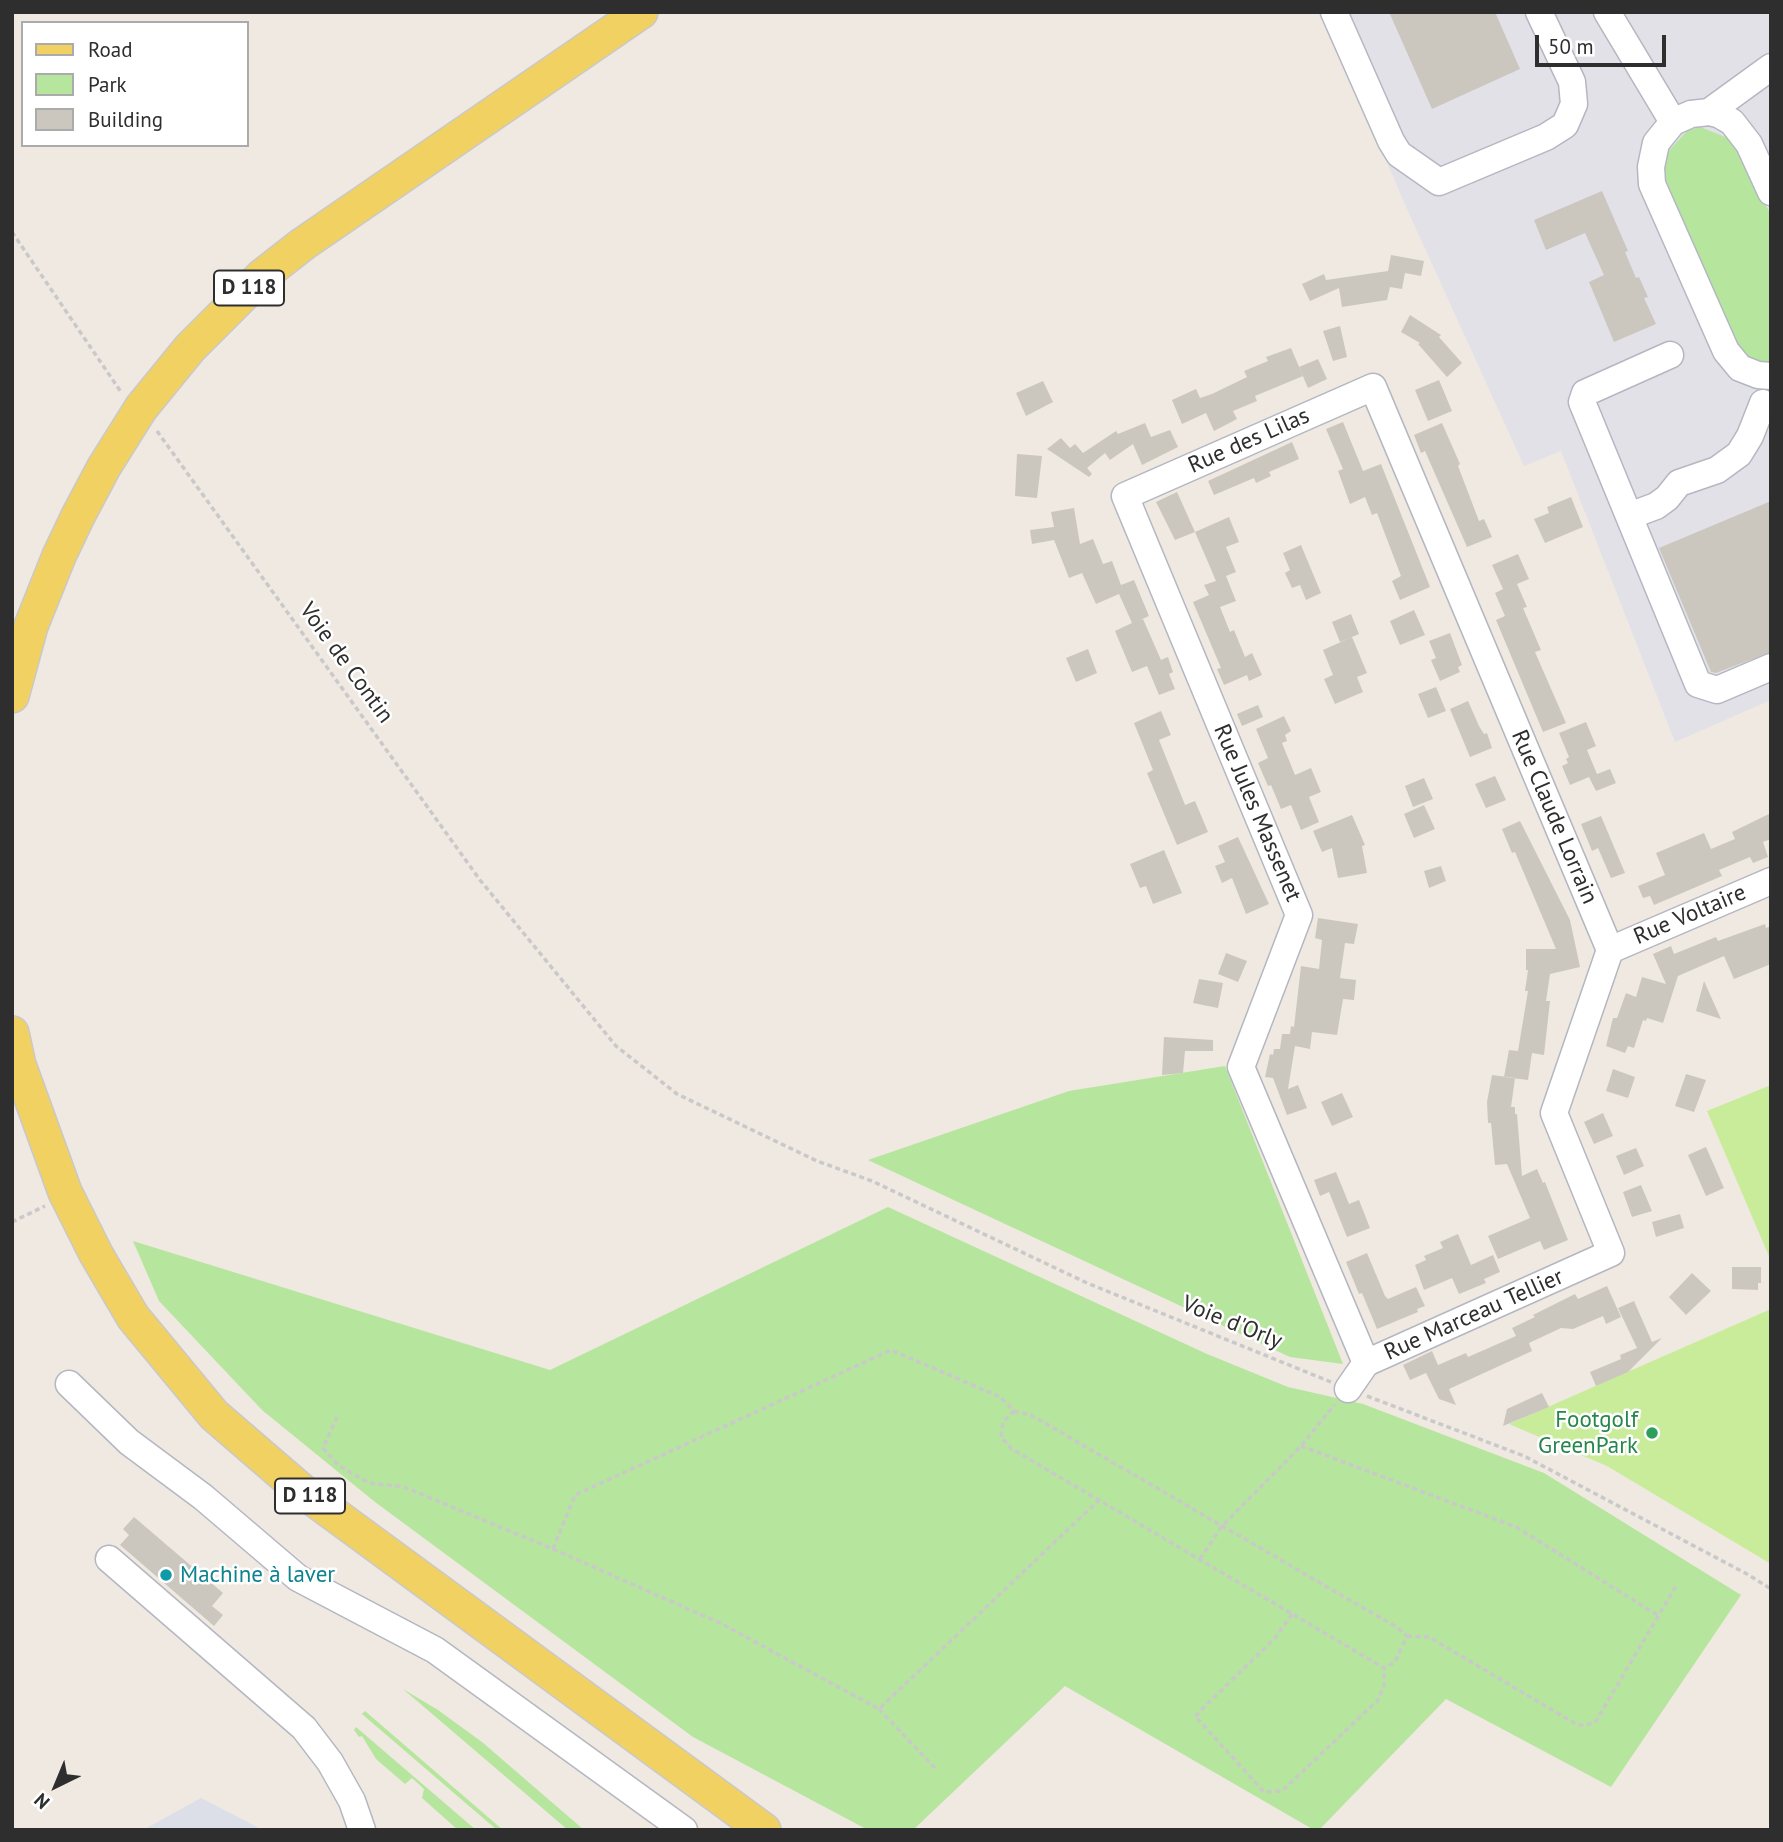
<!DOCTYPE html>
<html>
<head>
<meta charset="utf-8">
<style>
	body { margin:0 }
	#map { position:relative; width:1783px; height:1842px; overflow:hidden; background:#efe9e1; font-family:"PT Sans",sans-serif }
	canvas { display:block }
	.frame { position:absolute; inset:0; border:14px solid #2e2e2e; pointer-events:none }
	.legend { position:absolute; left:21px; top:21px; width:228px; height:126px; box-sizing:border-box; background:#fff; border:2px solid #ababab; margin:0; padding:9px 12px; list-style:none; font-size:21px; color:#2e2e2e }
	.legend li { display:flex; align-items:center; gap:14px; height:35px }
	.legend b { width:35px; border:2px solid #ababab }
	.north { position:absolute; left:21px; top:1751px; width:70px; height:70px; -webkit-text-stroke:5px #fff; paint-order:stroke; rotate:223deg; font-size:19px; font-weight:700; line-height:28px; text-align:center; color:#2e2e2e }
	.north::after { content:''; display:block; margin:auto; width:24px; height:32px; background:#2e2e2e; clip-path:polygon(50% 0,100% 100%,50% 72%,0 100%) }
	.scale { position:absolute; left:1535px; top:35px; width:131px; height:32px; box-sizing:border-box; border:4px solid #2e2e2e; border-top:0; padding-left:9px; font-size:21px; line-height:24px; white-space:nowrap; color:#2e2e2e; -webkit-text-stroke:5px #fff; paint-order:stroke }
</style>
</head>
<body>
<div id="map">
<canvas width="1783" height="1842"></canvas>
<div class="frame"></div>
<ul class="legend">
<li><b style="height:9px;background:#f2d163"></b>Road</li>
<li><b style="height:19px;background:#b6e59e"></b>Park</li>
<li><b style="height:19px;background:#cbc7bf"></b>Building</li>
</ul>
<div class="north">N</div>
<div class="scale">50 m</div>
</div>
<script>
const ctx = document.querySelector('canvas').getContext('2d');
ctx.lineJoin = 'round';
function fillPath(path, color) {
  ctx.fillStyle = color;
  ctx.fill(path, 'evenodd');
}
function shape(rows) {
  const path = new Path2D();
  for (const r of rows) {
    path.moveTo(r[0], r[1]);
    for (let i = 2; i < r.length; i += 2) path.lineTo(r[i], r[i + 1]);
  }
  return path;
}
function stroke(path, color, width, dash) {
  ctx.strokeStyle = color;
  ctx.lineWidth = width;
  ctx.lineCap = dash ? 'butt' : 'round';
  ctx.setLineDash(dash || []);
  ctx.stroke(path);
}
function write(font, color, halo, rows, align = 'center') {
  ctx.font = font + ' "PT Sans",sans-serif';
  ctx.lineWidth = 5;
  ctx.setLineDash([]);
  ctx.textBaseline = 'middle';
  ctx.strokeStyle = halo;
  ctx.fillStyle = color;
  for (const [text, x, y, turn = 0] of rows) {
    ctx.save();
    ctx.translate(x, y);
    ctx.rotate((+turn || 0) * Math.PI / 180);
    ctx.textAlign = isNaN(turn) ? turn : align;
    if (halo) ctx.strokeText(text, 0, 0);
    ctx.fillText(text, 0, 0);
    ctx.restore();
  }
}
const industrial = shape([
	[1322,12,1771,12,1771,700,1675,742,1561,451,1524,466,1407,209]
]);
const airport = shape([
	[201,1798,263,1830,143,1830]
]);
const green = shape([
	[1700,127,1728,138,1739,146,1771,216,1771,367,1746,358,1736,347,1662,181,1664,156,1687,131],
	[1225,1066,1343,1364,1290,1357,868,1160,1069,1091],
	[888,1207,1207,1354,1288,1387,1363,1404,1544,1473,1741,1595,1611,1787,1446,1699,1319,1830,1314,1830,1065,1686,913,1830,868,1830,693,1737,375,1502,262,1410,159,1301,133,1241,550,1370],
	[403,1689,438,1710,482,1742,584,1830,568,1830],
	[365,1711,503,1830,497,1830,362,1714],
	[356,1727,476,1830,458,1830,422,1798,424,1789,412,1778,405,1784,376,1759,362,1736,359,1737,354,1730]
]);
const pitch = shape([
	[1771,1085,1771,1261,1707,1111],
	[1771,1309,1771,1564,1607,1466,1509,1424]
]);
const building = shape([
	[1389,12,1495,12,1520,69,1432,109],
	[1602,191,1628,251,1625,252,1636,278,1639,277,1648,297,1644,298,1656,324,1614,342,1589,282,1604,275,1585,233,1546,250,1534,220],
	[1391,255,1424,261,1421,276,1405,273,1402,289,1390,287,1387,300,1342,307,1339,288,1310,301,1302,284,1324,274,1326,280,1388,271],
	[1410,315,1441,335,1439,337,1462,363,1447,377,1418,344,1420,343,1401,332],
	[1340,326,1347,357,1333,361,1323,331],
	[1291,348,1303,376,1255,396,1257,401,1233,411,1237,419,1214,431,1206,413,1182,424,1172,400,1196,389,1200,398,1212,394,1247,377,1244,371,1268,361,1266,357],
	[1318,359,1327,379,1308,388,1299,367],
	[1439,380,1452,411,1428,421,1415,390],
	[1043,381,1053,402,1026,416,1016,393],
	[1343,422,1363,471,1381,464,1430,587,1400,600,1392,581,1401,576,1377,513,1372,515,1365,497,1350,504,1338,471,1343,469,1326,429],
	[1145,423,1151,437,1170,430,1178,447,1142,465,1133,444,1110,460,1105,453,1087,468,1092,474,1089,477,1047,449,1061,438,1070,448,1075,444,1083,453,1116,431,1118,434],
	[1442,423,1460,464,1458,466,1479,521,1484,519,1492,537,1467,547,1425,451,1421,453,1414,435],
	[1292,442,1299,459,1269,472,1271,476,1256,483,1254,478,1214,495,1208,481],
	[1017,454,1042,456,1037,498,1015,496],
	[1177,492,1195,532,1175,540,1156,502],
	[1571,497,1583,527,1545,543,1534,519,1549,513,1547,507],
	[1771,501,1771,652,1716,673,1711,672,1659,548],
	[1074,508,1080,544,1093,539,1103,564,1112,561,1121,585,1134,580,1149,616,1140,620,1143,619,1161,660,1168,657,1173,672,1169,674,1175,689,1159,695,1147,666,1132,672,1115,631,1132,623,1119,594,1096,604,1082,573,1069,578,1054,540,1032,544,1030,530,1054,527,1051,512],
	[1229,517,1239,542,1226,547,1236,572,1226,576,1236,601,1220,607,1230,632,1234,630,1245,657,1252,653,1262,675,1249,681,1247,675,1224,685,1217,669,1221,668,1193,602,1209,595,1204,585,1216,581,1195,532],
	[1301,545,1321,593,1306,600,1300,585,1292,588,1285,573,1290,570,1283,553],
	[1518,554,1529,579,1517,584,1527,607,1523,608,1541,650,1535,652,1566,723,1543,732,1496,620,1505,616,1495,593,1503,589,1492,565],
	[1414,610,1425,635,1400,645,1390,621],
	[1351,614,1359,634,1340,642,1332,622],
	[1450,633,1462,665,1458,667,1460,672,1440,681,1431,660,1436,658,1429,641],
	[1352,637,1367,673,1357,677,1363,692,1335,704,1324,679,1333,675,1323,650],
	[1088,649,1097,673,1076,682,1066,658],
	[1436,687,1446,711,1428,718,1418,694],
	[1468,701,1479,726,1484,734,1487,733,1492,748,1470,757,1450,709],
	[1258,705,1263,717,1242,726,1237,714],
	[1161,711,1171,735,1159,740,1185,805,1195,801,1208,832,1177,845,1147,773,1153,770,1134,723],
	[1284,716,1291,731,1285,735,1287,741,1282,743,1295,775,1311,768,1321,792,1309,797,1319,822,1301,830,1291,805,1281,809,1271,785,1268,786,1258,763,1268,758,1256,729],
	[1586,722,1596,746,1587,750,1597,774,1610,769,1616,783,1596,791,1589,777,1570,785,1562,766,1568,763,1566,759,1569,757,1559,733],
	[1495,776,1506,800,1486,808,1475,784],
	[1424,778,1433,799,1413,807,1405,786],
	[1424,805,1435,829,1414,838,1404,814],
	[1771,813,1771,839,1763,842,1768,857,1753,863,1750,857,1719,870,1722,876,1654,905,1650,896,1643,898,1638,886,1665,875,1656,853,1704,833,1711,849,1735,839,1732,832],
	[1352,815,1365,845,1362,846,1367,873,1338,878,1332,848,1322,852,1313,831],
	[1601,816,1625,873,1611,878,1598,848,1592,851,1581,824],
	[1520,821,1570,920,1580,967,1550,974,1546,1001,1550,1001,1544,1055,1532,1053,1528,1080,1504,1077,1509,1050,1518,1051,1528,991,1525,991,1528,970,1526,970,1526,949,1556,949,1515,852,1512,853,1502,829],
	[1238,837,1269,904,1246,914,1232,878,1222,883,1215,866,1225,862,1218,846],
	[1164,850,1182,893,1153,904,1146,886,1140,888,1130,864],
	[1441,866,1446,881,1429,888,1424,871],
	[1318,918,1358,924,1354,944,1345,943,1340,978,1356,980,1354,1000,1343,999,1337,1035,1312,1032,1310,1049,1295,1046,1288,1089,1298,1085,1307,1108,1287,1115,1273,1078,1265,1077,1270,1054,1273,1055,1274,1049,1280,1049,1282,1034,1290,1034,1291,1026,1294,1027,1301,966,1319,969,1322,940,1315,938],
	[1765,924,1766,928,1771,926,1771,964,1734,979,1724,956,1678,976,1663,1023,1647,1018,1646,1021,1643,1020,1634,1048,1628,1046,1625,1053,1606,1046,1613,1018,1617,1018,1626,993,1636,997,1642,977,1666,984,1653,954,1671,946,1674,954,1716,937,1718,941],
	[1226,953,1247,961,1238,982,1218,974],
	[1199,979,1223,983,1218,1008,1193,1003],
	[1704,981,1721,1019,1696,1011],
	[1164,1037,1213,1040,1213,1051,1185,1051,1183,1073,1162,1075],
	[1613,1069,1635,1077,1628,1098,1606,1091],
	[1686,1074,1706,1080,1694,1112,1675,1106],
	[1492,1075,1515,1078,1511,1107,1515,1107,1515,1114,1517,1114,1522,1176,1537,1169,1543,1183,1545,1182,1568,1240,1544,1250,1540,1241,1498,1259,1488,1236,1530,1218,1507,1164,1495,1165,1491,1123,1488,1123,1487,1102],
	[1342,1093,1353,1117,1332,1126,1321,1102],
	[1603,1113,1613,1136,1594,1144,1584,1122],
	[1706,1147,1724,1188,1706,1196,1688,1155],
	[1636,1148,1644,1166,1624,1175,1616,1156],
	[1336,1172,1349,1204,1359,1200,1370,1228,1347,1237,1329,1192,1320,1196,1314,1180],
	[1641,1185,1652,1211,1632,1217,1623,1192],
	[1680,1214,1684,1228,1656,1237,1652,1222],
	[1458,1234,1471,1265,1493,1255,1500,1272,1484,1279,1486,1283,1459,1294,1452,1278,1424,1290,1415,1265,1426,1260,1424,1256,1443,1248,1440,1242],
	[1367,1253,1385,1296,1388,1299,1416,1287,1425,1306,1417,1309,1418,1312,1377,1329,1362,1293,1359,1294,1346,1262],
	[1732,1267,1761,1267,1761,1283,1758,1283,1758,1290,1732,1289],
	[1692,1273,1711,1291,1686,1315,1669,1297],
	[1607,1286,1621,1317,1606,1324,1603,1316,1573,1329,1561,1328,1529,1343,1532,1351,1449,1389,1456,1405,1439,1399,1426,1373,1410,1380,1403,1365,1432,1351,1438,1365,1466,1353,1468,1357,1516,1336,1512,1328,1535,1317,1533,1315,1575,1294,1578,1299],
	[1634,1301,1652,1342,1662,1338,1628,1372,1596,1386,1590,1372,1621,1359,1620,1355,1637,1348,1618,1308],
	[1542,1393,1549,1407,1503,1426,1507,1409],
	[134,1517,223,1593,212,1606,223,1615,214,1626,120,1545,129,1535,123,1529]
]);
const path = shape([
	[12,232,121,392],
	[157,431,480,880,616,1046,677,1094,817,1161,872,1181,1087,1283,1331,1382],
	[12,1222,45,1206],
	[1367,1396,1524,1456,1747,1574,1771,1589],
	[1014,1411,1031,1415,1398,1628,1407,1636,1395,1662,1384,1668,1012,1449,1001,1437,1003,1422,1014,1411],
	[337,1417,323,1448,338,1465,369,1483,404,1487,553,1549,722,1624,879,1709,1099,1500],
	[1301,1446,1516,1527,1659,1616],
	[553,1549,575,1495,891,1350,1000,1397,1014,1411],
	[1200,1559,1222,1526,1301,1446,1335,1404],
	[1292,1614,1275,1638,1195,1716,1264,1792,1282,1791,1378,1700,1384,1686,1384,1668],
	[1407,1636,1429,1637,1576,1724,1585,1726,1596,1721,1676,1586],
	[879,1709,935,1768]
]);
const minor = shape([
	[1334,12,1391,141,1399,154,1439,182,1546,137,1565,125,1574,104,1572,82,1539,12],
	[1607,12,1673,122],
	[1709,112,1771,67],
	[1771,192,1749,144,1732,122,1718,114,1709,112,1691,114,1673,122,1656,143,1651,167,1652,184,1726,351,1740,368,1758,375,1771,376],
	[1670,355,1585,393,1582,402,1698,684,1717,690,1771,667],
	[1629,516,1656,506,1667,498,1679,483,1717,470,1739,454,1750,436,1763,403],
	[1610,950,1771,881],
	[69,1384,129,1442,203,1497,298,1578,435,1650,684,1830],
	[1348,1389,1366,1363,1611,1253,1554,1113,1610,950,1373,387,1125,496,1299,915,1241,1067,1366,1363],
	[109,1559,304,1728,330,1762,352,1801,362,1830]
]);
const major = shape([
	[12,696,31,626,59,556,78,516,104,467,141,408,190,348,262,276,303,244,641,12],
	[12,1033,19,1065,65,1192,96,1254,133,1317,214,1415,301,1490,764,1830]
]);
const markers = [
	[1652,1433,7,"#2e9e5b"],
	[166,1575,7,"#0f9aa8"]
];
const shields = [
	[249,288,70],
	[310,1496,70]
];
const shieldNames = [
	["D 118",249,288],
	["D 118",310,1496]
];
const streetNames = [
	["Rue des Lilas",1249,441,-24],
	["Voie de Contin",346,663,54],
	["Rue Jules Massenet",1257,813,67],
	["Rue Claude Lorrain",1554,817,67],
	["Rue Voltaire",1690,915,-23],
	["Rue Marceau Tellier",1474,1315,-24],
	["Voie d'Orly",1232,1323,22]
];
const leisureNames = [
	["Footgolf",1638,1420],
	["GreenPark",1638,1446]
];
const cultureNames = [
	["Machine à laver",180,1575]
];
fillPath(industrial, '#e3e1e8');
fillPath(airport, '#dcdee8');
fillPath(green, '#b6e59e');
fillPath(pitch, '#c9ec9a');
fillPath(building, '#cbc7bf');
stroke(minor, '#b4b7c1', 29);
stroke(major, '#c9c9c9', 36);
stroke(path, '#c9c9c9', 3.5, [5, 3.5]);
stroke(minor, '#fff', 26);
stroke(major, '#f2d163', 33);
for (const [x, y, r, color] of markers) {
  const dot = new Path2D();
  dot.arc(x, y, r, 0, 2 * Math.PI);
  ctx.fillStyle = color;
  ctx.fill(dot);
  stroke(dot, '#fff', 2.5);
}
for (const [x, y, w] of shields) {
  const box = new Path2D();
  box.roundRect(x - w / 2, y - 17.5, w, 35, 5);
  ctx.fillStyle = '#fff';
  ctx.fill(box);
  stroke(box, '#2e2e2e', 2);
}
write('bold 21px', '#2e2e2e', null, shieldNames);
write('23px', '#2e2e2e', '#fff', streetNames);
write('23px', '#27864d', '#fff', leisureNames, 'right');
write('23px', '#0d838f', '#fff', cultureNames, 'left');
</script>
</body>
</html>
